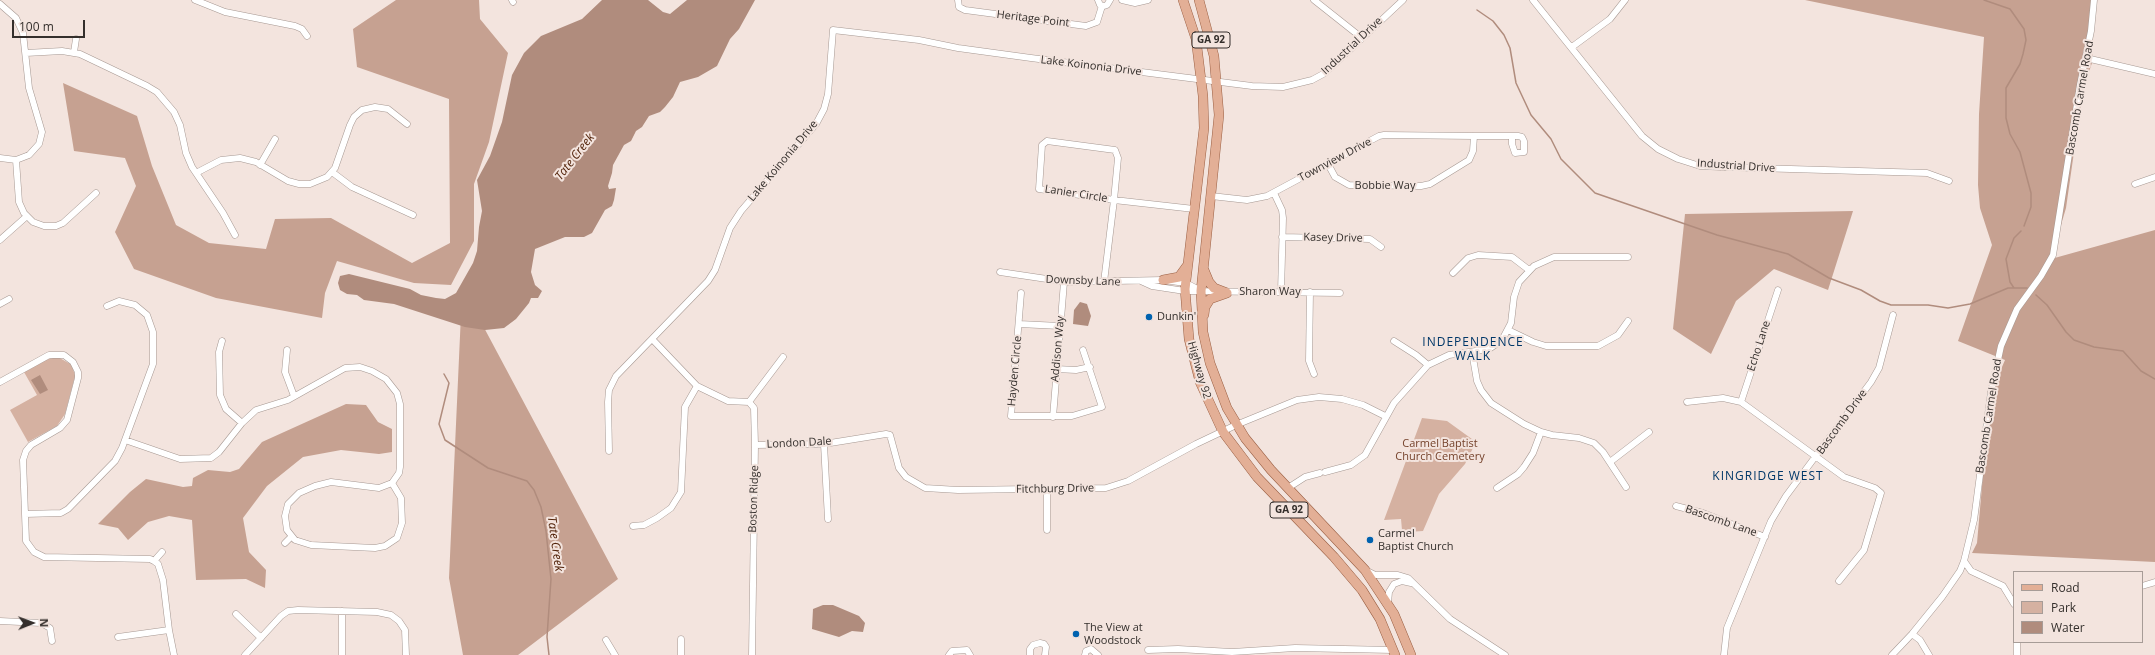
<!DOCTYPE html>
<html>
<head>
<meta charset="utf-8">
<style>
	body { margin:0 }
	#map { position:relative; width:2155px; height:655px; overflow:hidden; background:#f3e4de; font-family:"Open Sans",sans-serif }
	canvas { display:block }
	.legend { position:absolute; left:2013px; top:571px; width:130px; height:72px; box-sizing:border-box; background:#f3e4de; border:1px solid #a79c97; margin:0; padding:5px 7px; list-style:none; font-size:12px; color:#342f2c }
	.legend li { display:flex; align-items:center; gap:8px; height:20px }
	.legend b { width:20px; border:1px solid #a79c97 }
	.north { position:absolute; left:12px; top:603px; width:40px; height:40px; -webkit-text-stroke:3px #f3e4de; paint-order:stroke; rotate:89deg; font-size:11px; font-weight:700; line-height:16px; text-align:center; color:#342f2c }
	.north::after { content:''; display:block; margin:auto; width:14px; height:18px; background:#342f2c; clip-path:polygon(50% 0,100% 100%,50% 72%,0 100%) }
	.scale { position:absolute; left:12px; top:20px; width:73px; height:18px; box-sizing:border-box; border:2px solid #342f2c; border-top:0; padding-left:5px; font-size:12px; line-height:14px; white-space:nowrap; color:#342f2c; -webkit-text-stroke:3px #f3e4de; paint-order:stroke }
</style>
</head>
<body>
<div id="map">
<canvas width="2155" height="655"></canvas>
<ul class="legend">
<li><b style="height:5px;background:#e3af96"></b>Road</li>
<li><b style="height:11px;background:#d5b1a1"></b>Park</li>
<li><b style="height:11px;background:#b08c7d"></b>Water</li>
</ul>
<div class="north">N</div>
<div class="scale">100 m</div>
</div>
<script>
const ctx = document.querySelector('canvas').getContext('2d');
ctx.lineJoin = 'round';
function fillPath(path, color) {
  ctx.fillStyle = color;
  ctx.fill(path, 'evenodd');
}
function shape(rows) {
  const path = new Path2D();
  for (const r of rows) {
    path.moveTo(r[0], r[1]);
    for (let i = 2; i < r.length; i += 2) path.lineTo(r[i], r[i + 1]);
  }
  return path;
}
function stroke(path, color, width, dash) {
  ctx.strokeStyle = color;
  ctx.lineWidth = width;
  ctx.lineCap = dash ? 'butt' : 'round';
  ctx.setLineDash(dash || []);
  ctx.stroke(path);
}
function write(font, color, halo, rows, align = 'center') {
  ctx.font = font + ' "Open Sans",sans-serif';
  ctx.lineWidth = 4;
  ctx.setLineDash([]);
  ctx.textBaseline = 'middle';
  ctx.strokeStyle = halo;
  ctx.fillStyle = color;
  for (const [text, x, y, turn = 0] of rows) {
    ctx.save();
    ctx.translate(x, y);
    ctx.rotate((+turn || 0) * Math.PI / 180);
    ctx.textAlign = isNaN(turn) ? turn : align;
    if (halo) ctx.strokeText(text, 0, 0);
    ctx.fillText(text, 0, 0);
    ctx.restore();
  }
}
const green = shape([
	[58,357,72,365,75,376,65,414,57,426,28,442,10,410,37,395,24,372,44,360],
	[1422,418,1447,421,1476,442,1465,464,1439,494,1423,531,1408,532,1408,530,1402,530,1401,519,1384,520]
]);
const forest = shape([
	[396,0,479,0,480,19,508,53,489,142,474,184,474,241,451,285,414,283,337,261,325,293,322,318,216,298,134,269,115,232,136,186,125,158,74,151,63,83,137,116,152,166,176,225,209,243,266,249,275,219,331,218,412,263,450,243,449,99,357,67,353,29],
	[1805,0,2094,0,2092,63,2083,89,2066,208,2051,259,2155,230,2155,562,1972,553,1977,543,1990,395,2005,360,1958,341,1992,245,1980,208,1978,185,1979,114,1984,37],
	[1853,211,1828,290,1774,269,1736,301,1711,354,1673,329,1685,214],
	[462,292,465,292,618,579,518,655,463,655,449,578],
	[346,404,366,405,378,422,392,429,392,452,379,454,341,450,303,457,267,486,243,518,249,552,266,570,265,588,246,579,196,580,192,520,169,516,148,522,128,540,118,528,98,524,130,492,146,479,183,487,192,486,193,478,208,470,230,472,239,469,262,442]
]);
const water = shape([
	[602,0,648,0,663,12,670,14,687,0,755,0,739,29,730,39,717,66,698,77,680,82,673,97,665,107,660,112,649,116,642,127,636,131,631,141,624,145,613,165,612,173,608,186,609,189,616,188,614,200,612,206,605,210,592,233,584,237,565,237,535,249,531,272,535,285,542,291,538,298,531,298,529,303,516,319,504,328,485,330,465,327,394,304,364,300,357,295,347,294,340,290,338,283,340,276,349,274,410,289,421,295,436,298,445,299,456,293,473,263,477,251,479,227,482,211,477,180,490,156,502,122,512,75,524,53,541,36,582,19],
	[1080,302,1087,304,1091,316,1088,326,1073,324,1074,310],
	[40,375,48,390,40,394,31,380],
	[823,605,833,605,859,616,865,623,863,632,852,631,839,637,812,629,813,609]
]);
const stream = shape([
	[1984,0,2010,9,2024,29,2026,40,2023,54,2020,64,2006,88,2006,118,2010,134,2020,152,2031,193,2031,207,2024,226],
	[1477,10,1493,21,1504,35,1510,48,1516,83,1531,115,1551,139,1561,159,1595,193,1717,235,1788,254,1829,278,1861,290,1880,301,1891,305,1928,305,1948,308,1970,304,2008,288,2027,288],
	[2014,288,2010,282,2006,259,2014,238,2021,231],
	[2036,295,2047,305,2066,332,2074,340,2094,347,2123,351,2141,371,2155,379],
	[444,374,449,383,439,424,445,440,488,468,527,481,534,490,541,507,546,531,551,579,547,637,549,655]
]);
const street = shape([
	[195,0,225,12,295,26,302,29,307,36],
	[512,0,513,2],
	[958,0,959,7,965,10,1086,26,1097,22,1102,6],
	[1098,0,1100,5,1104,6,1107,5,1110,0],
	[1122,0,1135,3,1148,0],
	[1314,0,1362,38],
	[1533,0,1642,136,1658,149,1678,159,1700,166,1722,167,1927,173,1949,181],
	[0,4,16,18,23,33,29,88,42,132,39,144,29,155,16,160,0,158],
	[1572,47,1610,19,1625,0],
	[74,52,76,39],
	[26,53,62,51,80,54,147,86,157,92,174,112,180,125,186,153,192,167,223,213,235,235],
	[2086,58,2155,74],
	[1047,141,1115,150,1118,158,1114,200,1039,189,1042,145,1047,141],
	[16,160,19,202,24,213,33,222,44,226,56,226,63,223,96,193],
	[1328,164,1335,177,1349,185,1421,186,1430,184,1469,160,1473,151,1474,136],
	[260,165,275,139],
	[332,172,352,187,413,215],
	[196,173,221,160,240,158,256,162,288,181,299,184,310,184,327,177,335,168,350,125,354,117,362,110,375,107,388,109,407,124],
	[2135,184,2155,177],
	[1274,193,1282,210,1283,218,1281,292],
	[1211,196,1247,200,1267,196,1379,136,1384,135,1474,136,1518,136,1522,137,1524,141,1524,152,1515,153,1512,144,1512,136],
	[1282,237,1370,239,1381,247],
	[0,240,27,216],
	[1000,272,1067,282,1163,280,1186,283,1201,291],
	[1453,273,1468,258,1478,255,1512,257,1529,270],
	[1141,281,1152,286,1185,291,1340,293],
	[1104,282,1114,200,1194,209],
	[1310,292,1309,361,1314,374],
	[1021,293,1011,416,1072,416,1102,407,1083,350],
	[0,304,9,299],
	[1019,324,1060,326],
	[1508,330,1533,342,1546,346,1598,346,1618,335,1628,321],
	[653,340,697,386,728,401,749,402],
	[222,341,219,352,220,395,226,409,242,423],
	[1394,341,1416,355,1428,365],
	[287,350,285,372,294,396],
	[1472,352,1477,381,1481,390,1491,403,1524,424,1541,432,1552,435,1579,438,1594,443,1603,452,1626,487],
	[1056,369,1076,370,1090,367],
	[0,382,49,355,64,355,73,362,78,372,78,378,67,420,60,428,31,445,26,451,23,460,26,541,34,552,44,557,150,559,154,561,158,564,163,580,169,630,174,655],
	[749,402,754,408,755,445,752,655],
	[749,402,783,357],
	[1687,402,1723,398,1741,402,1844,477,1875,488,1881,493,1864,550,1839,581],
	[1741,402,1778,290],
	[1053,417,1064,282],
	[125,440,180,459,211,458,219,452,242,423,256,410,288,400,345,368,360,367,372,371,386,379,397,393,400,404,400,467,399,473,392,483,379,488,331,482,315,486,299,493,288,504,285,516,287,530,295,540,311,545,375,548,385,546,397,538,402,523,401,498,392,483],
	[824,444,828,519],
	[755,445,824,444,886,434,890,435,899,468,906,477,925,488,958,490,1106,488,1128,481,1196,444,1236,425,1297,400,1319,397,1342,399,1363,405,1385,416],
	[609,451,608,402,609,390,616,376,708,281,715,270,730,228,741,211,816,124,824,109,828,94,833,30,919,40,958,48,1031,58,1252,86,1283,87,1312,80,1325,73,1403,0],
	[1610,462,1649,432],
	[1325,472,1351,465,1365,455,1394,403,1428,365,1449,355,1489,349,1502,340,1511,323,1514,297,1519,282,1534,266,1554,257,1628,257],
	[1288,488,1305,477,1320,473],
	[1497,488,1518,474,1524,467,1533,453,1541,432],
	[1047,489,1047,530],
	[1676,506,1703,513,1765,537],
	[25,514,61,513,68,509,115,461,122,448,153,364,153,332,147,315,135,305,119,301,107,306],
	[633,526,644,525,657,518,671,508,681,492,685,407,697,386],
	[285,543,291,537],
	[154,561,162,552],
	[1964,561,1971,571,2003,586,2014,604],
	[1367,571,1375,575,1398,575,1408,578,1450,619,1505,655],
	[2142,586,2155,582],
	[1388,603,1389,592,1394,584,1402,581,1411,583],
	[236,614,261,638],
	[0,621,41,623,50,628,52,641],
	[1912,634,1920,640,1929,655],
	[118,637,169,630],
	[681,639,681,655],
	[606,640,615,655],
	[1148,650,1178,649,1232,652,1295,648,1393,650],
	[245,655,281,616,288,611,298,610,377,612,391,615,399,621,405,630,406,655],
	[342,655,342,611],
	[949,655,952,651,967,650,970,655],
	[1030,655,1030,649,1033,645,1040,643,1044,644,1046,647,1045,655],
	[1085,655,1086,651,1091,649,1098,655],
	[1724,655,1727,628,1771,521,1786,496,1871,382,1879,368,1893,315],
	[1892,655,1912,634,1942,597,1960,571,1964,561,1974,520,1991,392,2001,346,2017,309,2041,276,2053,255,2080,85,2091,31,2094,0],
	[2017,655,2017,642]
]);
const primary = shape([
	[1183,0,1196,39,1203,96,1204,128,1185,289,1189,339,1200,382,1223,432,1257,477,1334,557,1362,590,1380,619,1395,655],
	[1199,0,1214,56,1219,115,1201,291,1203,332,1210,363,1227,408,1245,438,1271,470,1365,570,1394,614,1411,655],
	[1204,270,1209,282,1214,288,1227,293],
	[1163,280,1179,277,1187,266],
	[1204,315,1205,307,1210,299,1227,293]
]);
const markers = [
	[1149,317,4,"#0062af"],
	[1370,540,4,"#0062af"],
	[1076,634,4,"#0062af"]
];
const shields = [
	[1211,40,38],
	[1289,510,38]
];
const shieldNames = [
	["GA 92",1211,40],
	["GA 92",1289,510]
];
const streetNames = [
	["Heritage Point",1033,19,7],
	["Industrial Drive",1352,46,-43],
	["Lake Koinonia Drive",1091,66,7],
	["Bascomb Carmel Road",2080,98,-80],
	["Townview Drive",1335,160,-28],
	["Lake Koinonia Drive",783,161,-50],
	["Industrial Drive",1736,166,4],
	["Bobbie Way",1385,186],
	["Lanier Circle",1076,194,9],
	["Kasey Drive",1333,238,1],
	["Downsby Lane",1083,281,2],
	["Sharon Way",1270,292],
	["Echo Lane",1759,346,-72],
	["Addison Way",1058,349,-85],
	["Highway 92",1199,370,74],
	["Hayden Circle",1015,371,-85],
	["Bascomb Carmel Road",1989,416,-81],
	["Bascomb Drive",1842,422,-54],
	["London Dale",799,443,-3],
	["Fitchburg Drive",1055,489,-1],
	["Boston Ridge",754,499,-88],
	["Bascomb Lane",1721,521,19]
];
const poiNames = [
	["Dunkin'",1157,317],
	["Carmel",1378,534],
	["Baptist Church",1378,547],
	["The View at",1084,628],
	["Woodstock",1084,641]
];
const parkNames = [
	["Carmel Baptist",1440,444],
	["Church Cemetery",1440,457]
];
const waterNames = [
	["Tate Creek",575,157,-52],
	["Tate Creek",555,544,82]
];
const neighbourhoodNames = [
	["INDEPENDENCE",1473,343],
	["WALK",1473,357],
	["KINGRIDGE WEST",1768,477]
];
fillPath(green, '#d5b1a1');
fillPath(forest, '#c6a191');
fillPath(water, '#b08c7d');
stroke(stream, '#b08c7d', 1.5);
stroke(street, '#a69892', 7);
stroke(primary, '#9a5f43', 10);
stroke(street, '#fff', 6);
stroke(primary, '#e3af96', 9);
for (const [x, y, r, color] of markers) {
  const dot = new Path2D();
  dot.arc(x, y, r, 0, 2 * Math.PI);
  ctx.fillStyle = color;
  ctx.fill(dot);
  stroke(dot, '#f3e4de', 1.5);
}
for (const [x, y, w] of shields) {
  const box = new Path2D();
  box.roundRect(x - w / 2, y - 8, w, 16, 3);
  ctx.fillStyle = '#f3e4de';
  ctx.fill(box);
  stroke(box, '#342f2c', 1);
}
write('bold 10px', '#342f2c', null, shieldNames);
write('11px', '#342f2c', '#f3e4de', streetNames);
write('11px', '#342f2c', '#f3e4de', poiNames, 'left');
write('11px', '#75422b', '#f3e4de', parkNames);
write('italic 12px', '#502007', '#f3e4de', waterNames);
ctx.letterSpacing = '1px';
write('12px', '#003768', '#f3e4de', neighbourhoodNames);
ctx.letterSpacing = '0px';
</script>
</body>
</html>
